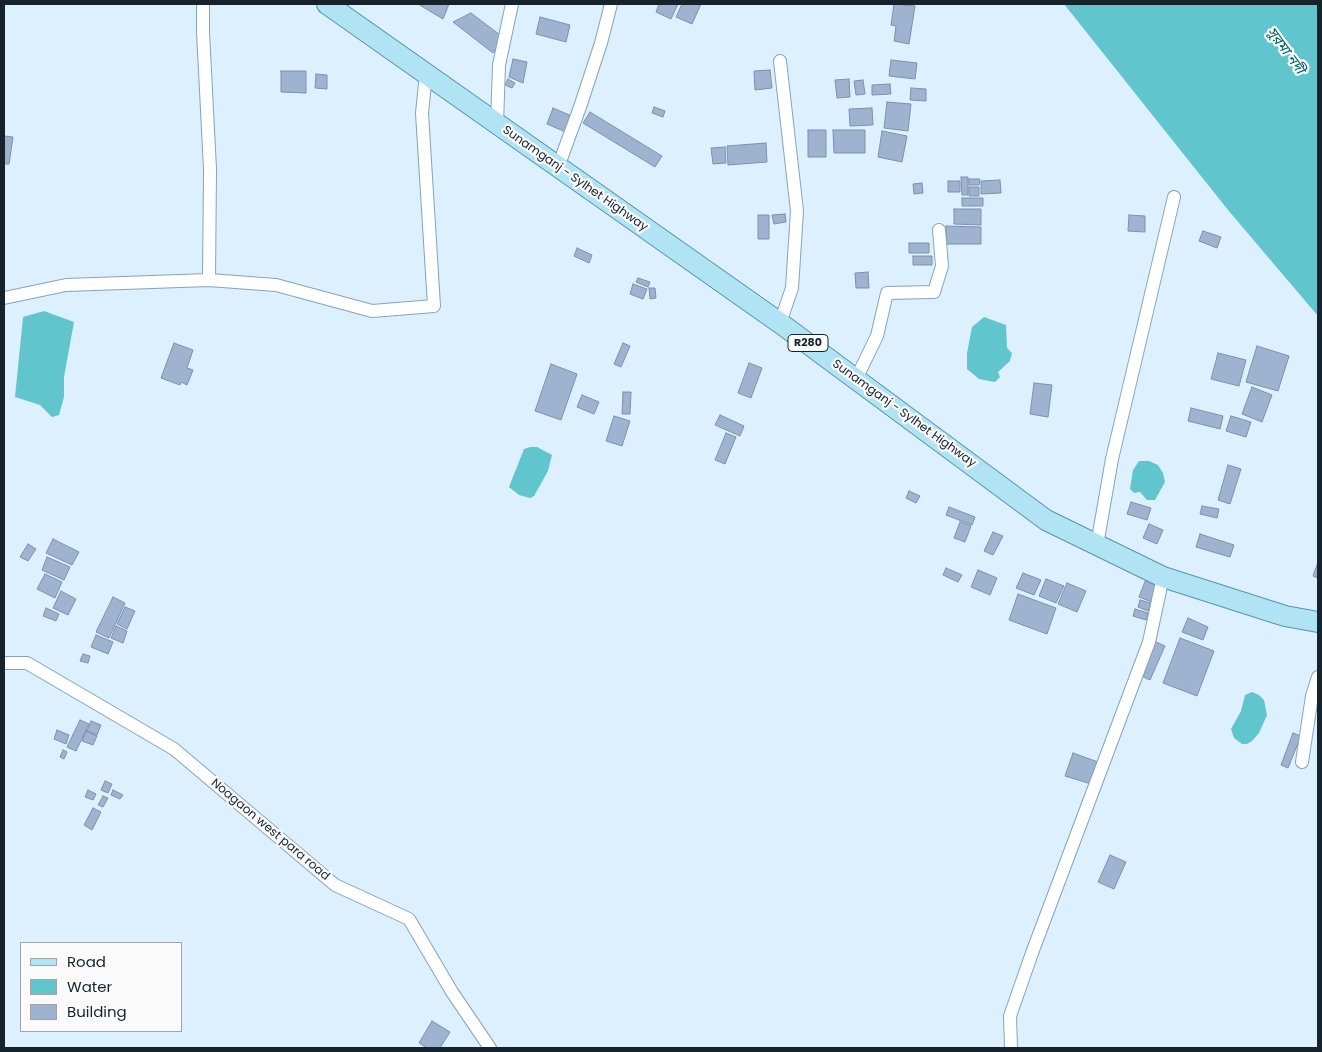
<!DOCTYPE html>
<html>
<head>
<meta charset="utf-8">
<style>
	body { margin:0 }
	#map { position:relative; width:1322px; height:1052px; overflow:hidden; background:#dcf0ff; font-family:Poppins,sans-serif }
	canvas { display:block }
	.frame { position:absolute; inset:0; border:5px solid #16232c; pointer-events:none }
	.legend { position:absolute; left:20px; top:942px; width:162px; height:90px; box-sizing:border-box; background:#fafafa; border:1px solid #9fa4a8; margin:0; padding:6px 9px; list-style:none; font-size:15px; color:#16232c }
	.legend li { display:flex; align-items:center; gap:10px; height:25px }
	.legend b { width:25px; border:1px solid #9fa4a8 }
</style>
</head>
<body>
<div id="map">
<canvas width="1322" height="1052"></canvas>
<div class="frame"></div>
<ul class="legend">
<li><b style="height:6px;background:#b0e3f4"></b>Road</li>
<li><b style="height:14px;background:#60c5cd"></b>Water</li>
<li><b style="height:14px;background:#9eb3d0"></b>Building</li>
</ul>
</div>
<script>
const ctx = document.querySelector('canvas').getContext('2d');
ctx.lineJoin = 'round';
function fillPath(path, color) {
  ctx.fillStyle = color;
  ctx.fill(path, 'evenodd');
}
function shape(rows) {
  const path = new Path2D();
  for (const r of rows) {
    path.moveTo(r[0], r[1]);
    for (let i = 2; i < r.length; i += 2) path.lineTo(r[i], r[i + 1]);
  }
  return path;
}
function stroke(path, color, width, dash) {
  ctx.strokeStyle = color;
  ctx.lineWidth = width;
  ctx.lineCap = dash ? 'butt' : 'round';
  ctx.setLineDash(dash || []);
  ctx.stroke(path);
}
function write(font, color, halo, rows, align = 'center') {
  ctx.font = font + ' Poppins,"Noto Sans Bengali",sans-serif';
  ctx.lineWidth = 4.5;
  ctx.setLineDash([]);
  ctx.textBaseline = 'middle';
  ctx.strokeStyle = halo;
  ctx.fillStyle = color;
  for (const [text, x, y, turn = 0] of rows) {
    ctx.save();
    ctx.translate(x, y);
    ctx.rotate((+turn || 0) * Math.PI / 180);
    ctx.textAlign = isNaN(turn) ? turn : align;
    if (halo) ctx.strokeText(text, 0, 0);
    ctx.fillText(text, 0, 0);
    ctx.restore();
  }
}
const water = shape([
	[1064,4,1318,4,1318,316,1228,210],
	[44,311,74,322,64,377,64,397,59,415,52,417,40,405,15,397,23,317],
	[984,317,1006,325,1007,348,1012,353,1010,361,998,372,1000,377,995,382,979,379,967,369,967,353,972,327],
	[530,447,537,447,552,455,548,471,534,496,530,498,519,495,509,487,524,449],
	[1139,461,1149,461,1158,465,1163,473,1165,482,1155,500,1147,500,1140,492,1134,493,1130,489,1133,470],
	[1252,692,1259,695,1264,700,1267,715,1259,733,1252,741,1247,744,1242,744,1234,738,1231,729,1241,711,1245,695]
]);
const building = shape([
	[418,4,449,4,443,19,418,4],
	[659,4,678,4,671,19,656,12,659,4],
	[682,4,701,4,692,24,676,17,682,4],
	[894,4,915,6,909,44,894,41,896,26,891,25,894,4],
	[471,13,504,38,493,53,453,22,471,13],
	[540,17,570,25,566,42,536,34,540,17],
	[513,59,527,62,523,83,509,77,513,59],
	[891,60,917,63,915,79,889,76,891,60],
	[770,70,772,88,755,90,754,71,770,70],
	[281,71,306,71,306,93,281,92,281,71],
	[316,74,327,75,327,89,315,88,316,74],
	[508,79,515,83,512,88,505,85,508,79],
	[849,79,850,97,837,98,835,80,849,79],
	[863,80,865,94,856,95,854,81,863,80],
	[890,84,891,94,872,95,872,85,890,84],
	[911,88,926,89,926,101,910,100,911,88],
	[887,102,911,104,908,131,884,128,887,102],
	[654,107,665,111,663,117,652,113,654,107],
	[553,108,574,117,568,133,547,124,553,108],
	[872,108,873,125,850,126,849,109,872,108],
	[590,112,662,156,655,167,583,123,590,112],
	[808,130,826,130,826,157,808,157,808,130],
	[833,130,865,130,865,153,834,153,833,130],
	[882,131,907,136,902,162,878,157,882,131],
	[4,136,13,137,9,164,4,164,4,136],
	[766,143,767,162,728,165,727,146,766,143],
	[725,147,726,163,713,164,711,148,725,147],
	[961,177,968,177,968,195,962,195,961,177],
	[969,179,980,179,979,185,969,185,969,179],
	[1000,180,1001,193,981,194,981,181,1000,180],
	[948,181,960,181,960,192,948,192,948,181],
	[922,183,923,193,914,194,913,184,922,183],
	[969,187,979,187,979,196,969,196,969,187],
	[962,198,983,198,983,206,962,206,962,198],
	[954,209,981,209,981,225,954,224,954,209],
	[785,214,786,222,774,224,772,215,785,214],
	[758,215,769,215,769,239,758,239,758,215],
	[1129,215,1145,216,1145,232,1128,231,1129,215],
	[946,226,981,227,981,244,946,244,946,226],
	[1203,231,1221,237,1217,248,1199,241,1203,231],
	[909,243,929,243,929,253,909,253,909,243],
	[577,248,592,255,589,263,574,256,577,248],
	[913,256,932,256,932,265,913,265,913,256],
	[868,272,869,288,856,288,855,273,868,272],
	[638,278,650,282,648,287,636,282,638,278],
	[633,284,647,289,643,299,630,294,633,284],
	[649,288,655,288,656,298,650,299,649,288],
	[174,343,193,350,187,368,193,370,187,385,181,382,180,385,161,378,174,343],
	[623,343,630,346,621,367,614,364,623,343],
	[1257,346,1289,356,1278,391,1246,382,1257,346],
	[1218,353,1246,360,1239,386,1211,379,1218,353],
	[749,363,762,368,751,398,738,393,749,363],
	[551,364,577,374,561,420,535,411,551,364],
	[1034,383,1052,385,1048,417,1030,414,1034,383],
	[1252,387,1272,395,1262,422,1242,414,1252,387],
	[623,392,631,392,630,414,622,414,623,392],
	[582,395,599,402,594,414,577,407,582,395],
	[1191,408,1223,416,1220,429,1188,421,1191,408],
	[720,415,744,426,740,436,715,425,720,415],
	[614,416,630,421,622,446,606,441,614,416],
	[1231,416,1251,422,1246,437,1226,431,1231,416],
	[726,433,736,437,725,464,715,460,726,433],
	[1228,465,1241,469,1230,504,1218,500,1228,465],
	[909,491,920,496,916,503,906,498,909,491],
	[1131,502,1151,508,1147,520,1127,514,1131,502],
	[1202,506,1219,509,1217,518,1200,514,1202,506],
	[949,507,975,517,972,525,946,515,949,507],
	[960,522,971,526,965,542,954,538,960,522],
	[1149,524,1163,530,1157,544,1143,538,1149,524],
	[993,532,1003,536,993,555,984,551,993,532],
	[1200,534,1234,545,1230,557,1196,547,1200,534],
	[53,539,79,552,72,565,46,553,53,539],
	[28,544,36,549,28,561,20,557,28,544],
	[47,557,70,567,64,580,42,570,47,557],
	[1318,562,1318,578,1313,576,1318,562],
	[946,568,962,575,958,582,943,575,946,568],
	[978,570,997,578,990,595,971,587,978,570],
	[1023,573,1041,580,1034,595,1016,588,1023,573],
	[45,574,62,582,55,598,37,589,45,574],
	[1148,574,1161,578,1152,602,1139,597,1148,574],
	[1046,579,1064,586,1056,603,1039,596,1046,579],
	[1067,583,1086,591,1077,612,1058,604,1067,583],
	[61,591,76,599,68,615,53,608,61,591],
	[1018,594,1056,608,1047,634,1009,620,1018,594],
	[113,597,125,603,109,638,96,632,113,597],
	[1140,600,1151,603,1148,611,1138,607,1140,600],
	[125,607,135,611,127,629,117,624,125,607],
	[46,608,59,614,56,621,43,616,46,608],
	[1135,609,1148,613,1146,620,1133,616,1135,609],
	[1188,618,1208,627,1203,640,1182,632,1188,618],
	[116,626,127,631,123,643,111,638,116,626],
	[96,635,113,642,108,654,91,647,96,635],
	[1180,638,1214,651,1197,696,1163,683,1180,638],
	[1154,641,1165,646,1150,680,1139,675,1154,641],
	[83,654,90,656,88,663,80,661,83,654],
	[80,720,89,724,76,751,67,747,80,720],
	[91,721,101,725,97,735,87,731,91,721],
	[57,730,69,735,66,744,54,739,57,730],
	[86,731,97,736,93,745,82,741,86,731],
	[1293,733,1301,736,1288,768,1281,765,1293,733],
	[63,750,67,752,64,759,60,757,63,750],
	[1073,753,1098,762,1091,784,1065,776,1073,753],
	[105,781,112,784,108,793,101,790,105,781],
	[88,790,96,794,93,800,85,797,88,790],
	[113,790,123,795,120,799,111,795,113,790],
	[103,796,108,798,103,807,98,805,103,796],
	[93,808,101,812,92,830,84,825,93,808],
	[1110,855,1126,862,1114,889,1098,882,1110,855],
	[432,1021,450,1032,440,1048,427,1048,419,1043,432,1021]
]);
const minor = shape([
	[780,61,797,211,792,288,780,323],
	[497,124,499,65,512,4],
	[558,167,580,107,601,43,611,4],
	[209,280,276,285,372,311,434,306,422,113,426,74],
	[4,298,66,285,209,280,210,169,203,32,203,4],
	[856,379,877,336,887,293,934,292,942,266,939,230],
	[1097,545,1112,459,1174,197],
	[4,663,27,663,174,749,335,885,409,919,452,992,490,1048],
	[1302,762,1312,696,1318,677],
	[1011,1048,1010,1016,1032,953,1149,642,1163,577]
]);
const primary = shape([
	[327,4,780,323,1046,520,1163,577,1285,616,1318,622]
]);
const shields = [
	[808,343,40]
];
const shieldNames = [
	["R280",808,343]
];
const streetNames = [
	["Sunamganj - Sylhet Highway",575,179,35],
	["Sunamganj - Sylhet Highway",904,414,36],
	["Noagaon west para road",270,830,40]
];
const waterNames = [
	["সুরমা নদী",1285,51,54]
];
fillPath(water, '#60c5cd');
fillPath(building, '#9eb3d0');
stroke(building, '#7c90ad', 1);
stroke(minor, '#84a4bb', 14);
stroke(primary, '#5894a9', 22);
stroke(minor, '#fff', 12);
stroke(primary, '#b0e3f4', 20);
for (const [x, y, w] of shields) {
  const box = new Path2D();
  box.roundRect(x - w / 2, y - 8.5, w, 17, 4);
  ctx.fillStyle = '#fafafa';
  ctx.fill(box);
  stroke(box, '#16232c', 1);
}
write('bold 11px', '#16232c', null, shieldNames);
write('12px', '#16232c', '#fafafa', streetNames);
write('italic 14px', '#005e63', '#fafafa', waterNames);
</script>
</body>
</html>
